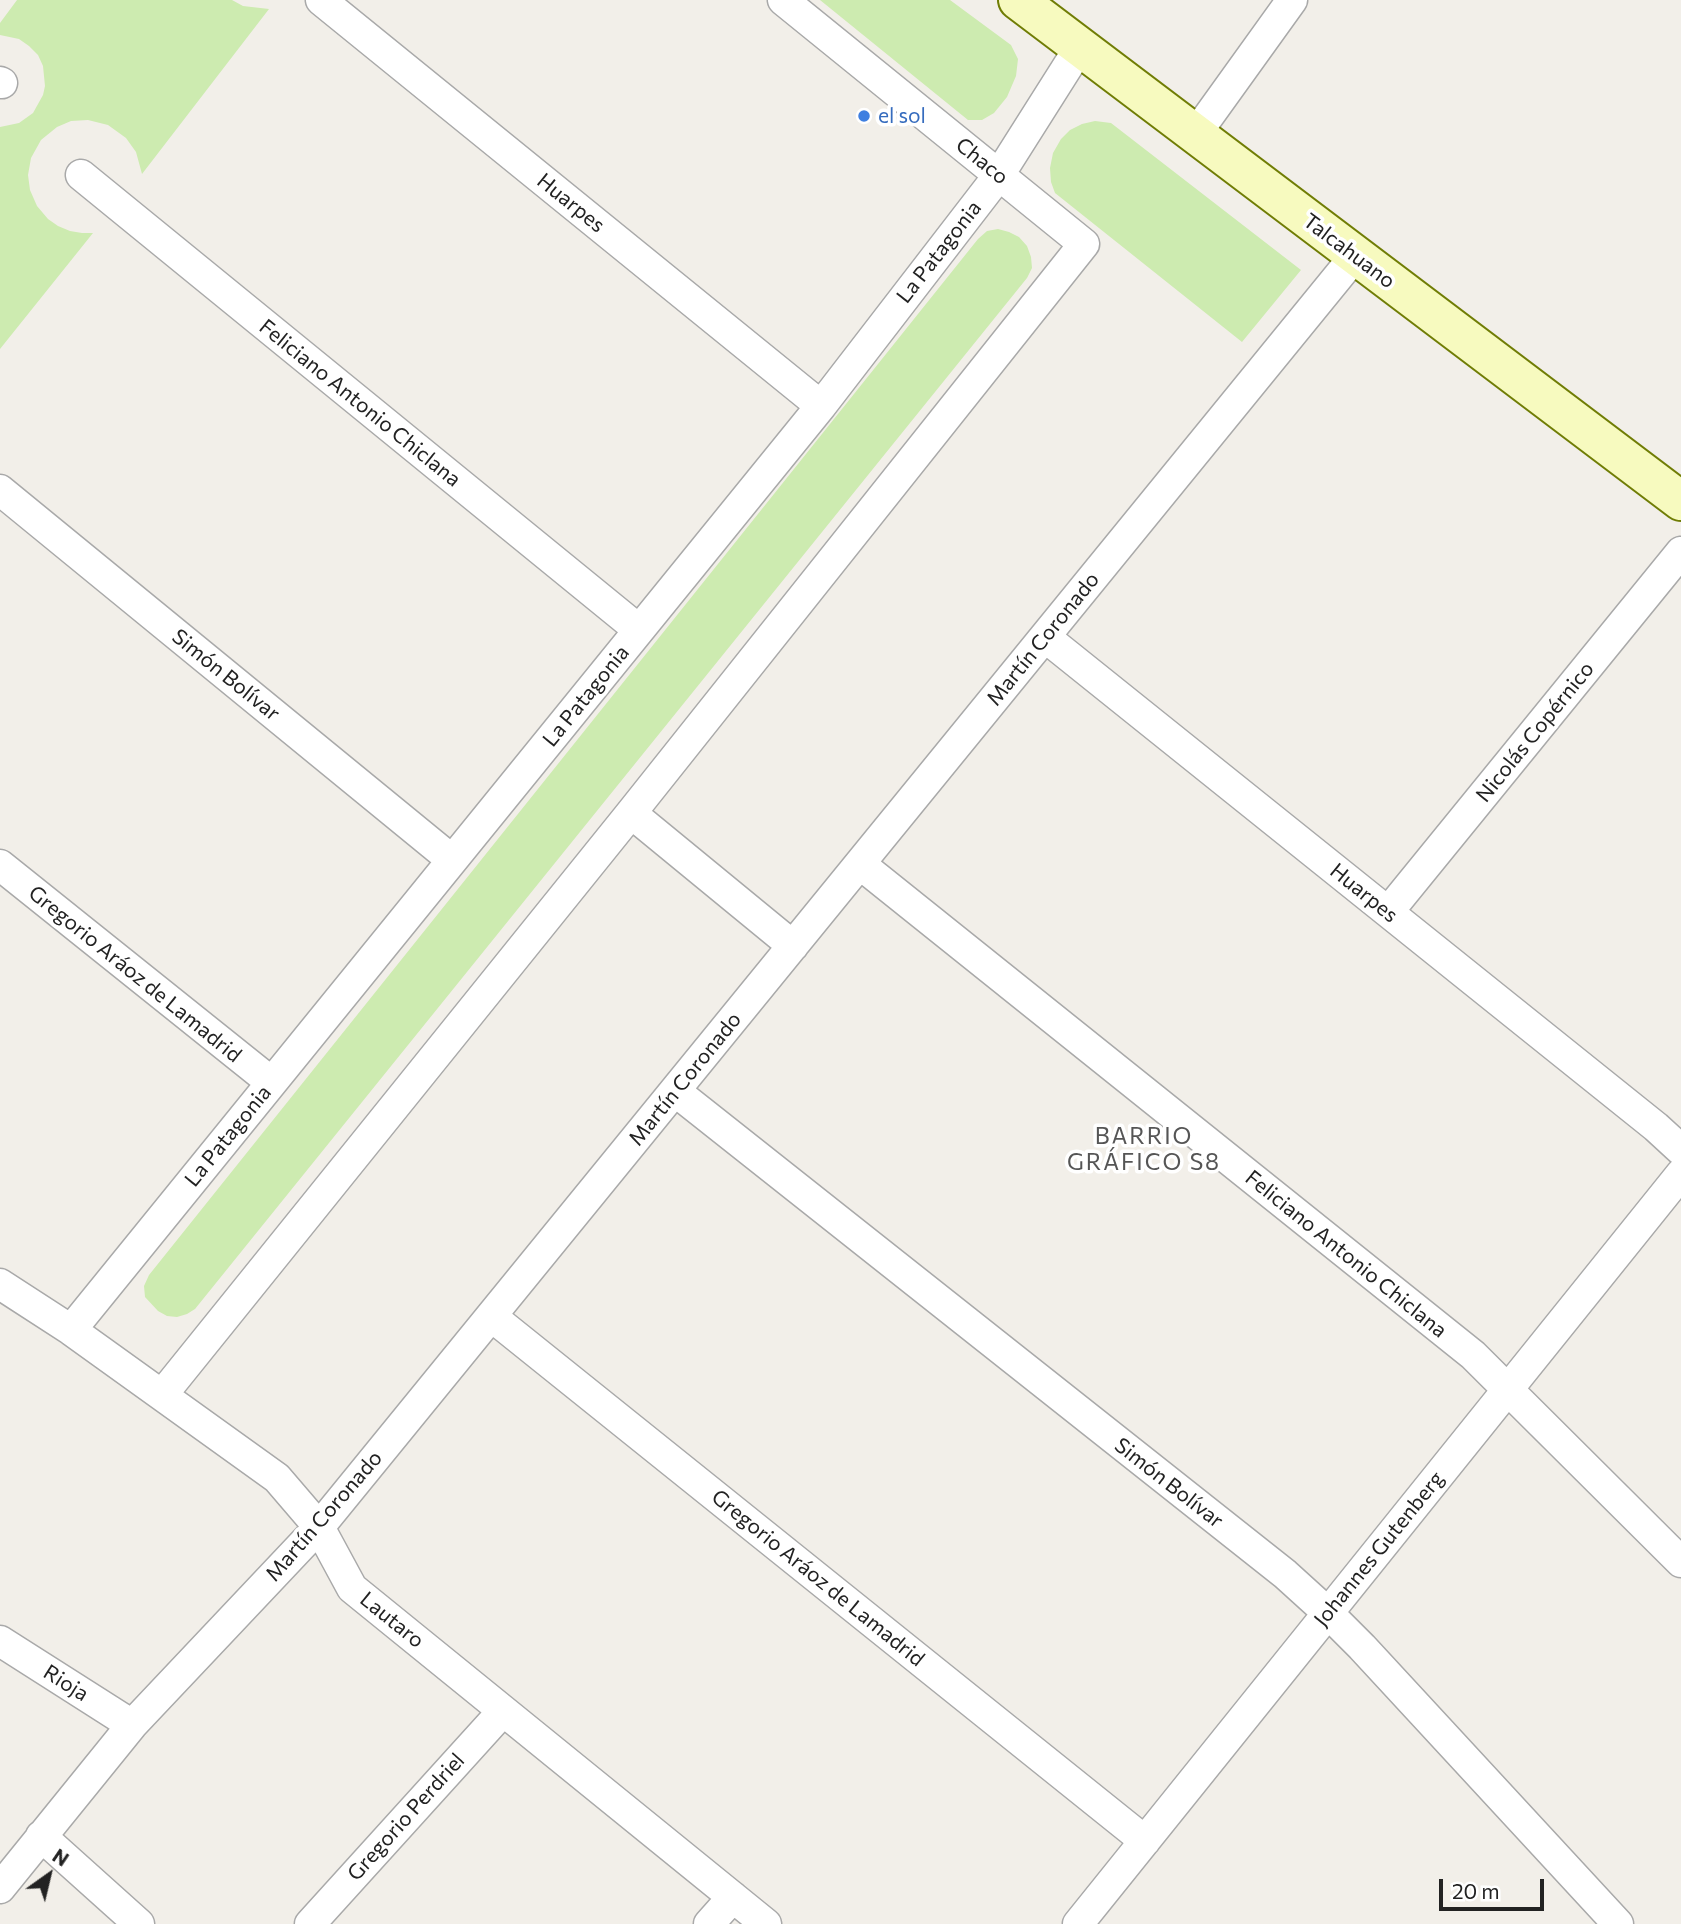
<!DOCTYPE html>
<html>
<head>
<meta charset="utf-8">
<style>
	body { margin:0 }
	#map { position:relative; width:1681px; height:1924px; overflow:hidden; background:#f2efe9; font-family:Commissioner,sans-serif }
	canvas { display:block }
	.north { position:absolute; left:14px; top:1840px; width:70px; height:70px; -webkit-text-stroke:5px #fff; paint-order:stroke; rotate:34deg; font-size:19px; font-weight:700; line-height:28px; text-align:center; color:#222 }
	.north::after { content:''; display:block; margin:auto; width:24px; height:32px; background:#222; clip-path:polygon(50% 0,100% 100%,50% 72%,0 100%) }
	.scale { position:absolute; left:1439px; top:1879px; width:105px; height:32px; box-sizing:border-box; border:4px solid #222; border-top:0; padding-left:9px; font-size:21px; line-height:24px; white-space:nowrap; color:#222; -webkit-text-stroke:5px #fff; paint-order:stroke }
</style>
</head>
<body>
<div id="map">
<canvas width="1681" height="1924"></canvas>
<div class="north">N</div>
<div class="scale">20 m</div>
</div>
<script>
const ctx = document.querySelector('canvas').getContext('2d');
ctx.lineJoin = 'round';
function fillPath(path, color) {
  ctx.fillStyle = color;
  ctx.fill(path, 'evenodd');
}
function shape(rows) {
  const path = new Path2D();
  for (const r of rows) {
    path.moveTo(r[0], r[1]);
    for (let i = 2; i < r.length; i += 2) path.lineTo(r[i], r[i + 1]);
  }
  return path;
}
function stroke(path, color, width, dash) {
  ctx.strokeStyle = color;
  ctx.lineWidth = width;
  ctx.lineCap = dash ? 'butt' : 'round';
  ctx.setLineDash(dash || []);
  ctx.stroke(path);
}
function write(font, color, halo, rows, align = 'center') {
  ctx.font = font + ' Commissioner,sans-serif';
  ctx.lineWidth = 7;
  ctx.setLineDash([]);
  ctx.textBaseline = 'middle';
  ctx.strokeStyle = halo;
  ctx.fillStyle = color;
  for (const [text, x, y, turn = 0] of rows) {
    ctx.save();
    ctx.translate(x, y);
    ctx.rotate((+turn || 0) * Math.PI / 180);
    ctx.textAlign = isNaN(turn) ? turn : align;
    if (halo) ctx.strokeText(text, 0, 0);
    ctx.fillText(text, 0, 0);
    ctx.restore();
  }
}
const grass = shape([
	[17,0,232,0,243,6,269,9,142,174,136,152,126,138,108,125,88,120,71,121,57,127,41,140,31,158,28,175,30,190,37,206,48,219,58,226,70,231,82,233,93,233,0,349,0,127,19,123,33,113,43,95,45,86,43,66,38,55,29,46,19,39,0,35,0,23],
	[820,0,950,0,1011,45,1018,59,1016,76,1007,97,994,113,982,120,968,120],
	[1095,121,1111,123,1301,270,1242,342,1055,193,1051,182,1050,168,1053,153,1061,139,1070,130,1082,124],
	[998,229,1009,232,1019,237,1027,246,1031,257,1032,268,1027,278,195,1309,187,1314,177,1317,167,1316,158,1311,145,1297,144,1286,149,1275,978,239,987,231]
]);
const street = shape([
	[321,0,821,406],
	[0,82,2,83],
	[1195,135,1292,0],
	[81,175,639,630],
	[0,490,452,860],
	[1045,637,1656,1127,1681,1150],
	[631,813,793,946],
	[860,864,1473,1355,1681,1562],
	[0,865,271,1082],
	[1388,912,1681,552],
	[675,1091,1285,1574,1328,1613,1362,1647,1618,1924],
	[0,1284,71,1330,277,1478,319,1527,352,1588,766,1924],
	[491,1316,1145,1841],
	[71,1330,821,406,999,175,1080,47],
	[162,1395,631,813,1084,244,783,0],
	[0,1641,132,1725],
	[41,1836,139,1924],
	[0,1888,132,1725,319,1527,1355,256],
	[310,1924,503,1711],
	[709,1924,733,1897],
	[1078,1924,1681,1174]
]);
const secondary = shape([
	[1018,0,1681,501]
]);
const markers = [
	[864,116,7,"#3f7fe0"]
];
const shopNames = [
	["el sol",878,116]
];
const streetNames = [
	["Chaco",982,161,39],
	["Huarpes",571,203,39],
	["Talcahuano",1349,251,37],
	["La Patagonia",939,252,-52],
	["Feliciano Antonio Chiclana",360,403,39],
	["Martín Coronado",1043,639,-51],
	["Simón Bolívar",226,675,39],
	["La Patagonia",586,696,-51],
	["Nicolás Copérnico",1535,732,-51],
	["Huarpes",1364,893,39],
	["Gregorio Aráoz de Lamadrid",135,974,39],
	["Martín Coronado",685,1079,-51],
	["La Patagonia",228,1136,-51],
	["Feliciano Antonio Chiclana",1346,1254,39],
	["Simón Bolívar",1169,1483,38],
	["Martín Coronado",324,1516,-49],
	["Johannes Gutenberg",1379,1549,-51],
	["Gregorio Aráoz de Lamadrid",818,1578,39],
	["Lautaro",392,1620,39],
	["Rioja",66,1683,32],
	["Gregorio Perdriel",406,1817,-48]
];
const neighbourhoodNames = [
	["BARRIO",1144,1136],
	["GRÁFICO S8",1144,1162]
];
fillPath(grass, '#cdebb0');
stroke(street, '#a9a9a9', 33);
stroke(secondary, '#707d05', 42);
stroke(street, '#fff', 30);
stroke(secondary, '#f7fabf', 38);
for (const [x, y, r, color] of markers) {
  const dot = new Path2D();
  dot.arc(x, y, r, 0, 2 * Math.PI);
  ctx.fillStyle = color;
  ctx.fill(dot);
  stroke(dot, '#fff', 2.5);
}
write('21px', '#366cbe', '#fff', shopNames, 'left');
write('21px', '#222', '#fff', streetNames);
ctx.letterSpacing = '2px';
write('23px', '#555', '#fff', neighbourhoodNames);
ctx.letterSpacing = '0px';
</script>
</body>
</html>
